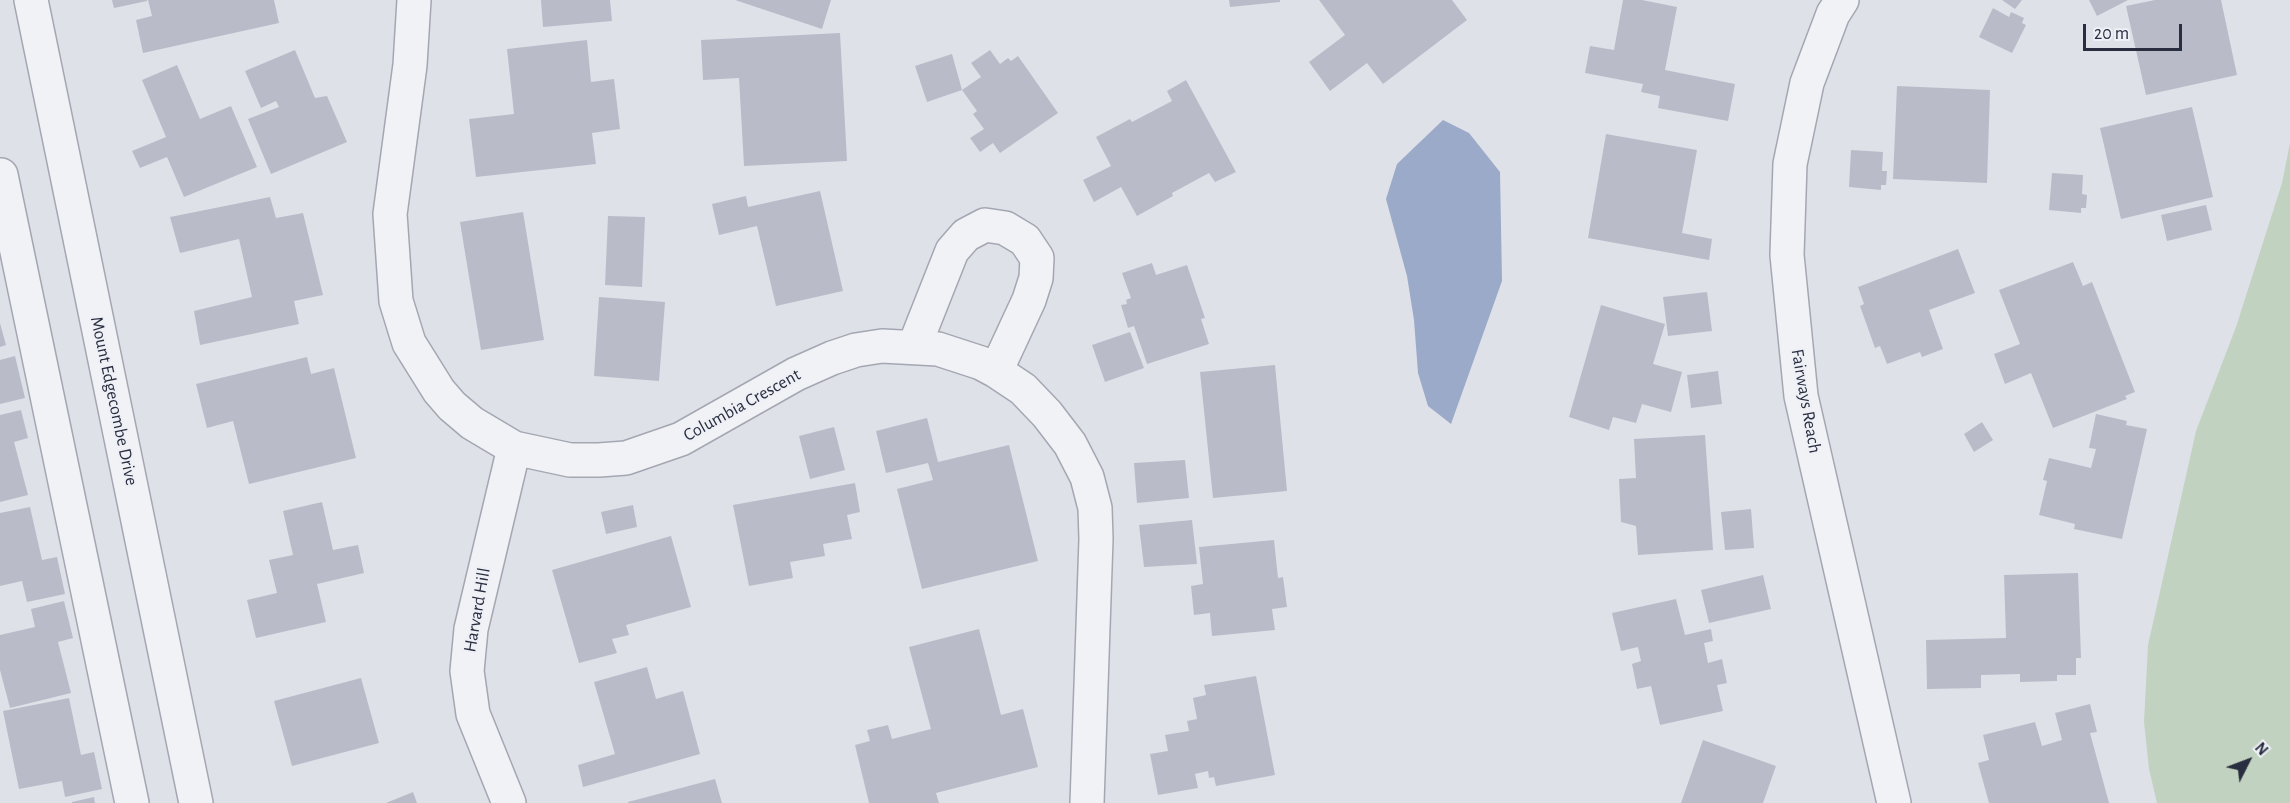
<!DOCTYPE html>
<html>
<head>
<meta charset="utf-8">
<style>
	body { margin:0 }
	#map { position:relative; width:2290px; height:803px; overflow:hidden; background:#dfe1e8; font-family:"Alegreya Sans",sans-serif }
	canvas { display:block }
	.north { position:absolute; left:2218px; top:731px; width:60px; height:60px; -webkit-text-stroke:4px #eef0f6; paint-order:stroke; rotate:48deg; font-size:16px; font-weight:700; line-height:24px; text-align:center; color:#282d3f }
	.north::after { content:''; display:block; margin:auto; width:21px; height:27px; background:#282d3f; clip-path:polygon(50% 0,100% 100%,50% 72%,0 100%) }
	.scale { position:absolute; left:2083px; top:24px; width:99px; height:27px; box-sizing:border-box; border:3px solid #282d3f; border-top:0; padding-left:8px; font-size:18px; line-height:21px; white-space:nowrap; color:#282d3f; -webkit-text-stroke:4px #eef0f6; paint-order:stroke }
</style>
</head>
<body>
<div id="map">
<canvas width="2290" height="803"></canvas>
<div class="north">N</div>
<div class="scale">20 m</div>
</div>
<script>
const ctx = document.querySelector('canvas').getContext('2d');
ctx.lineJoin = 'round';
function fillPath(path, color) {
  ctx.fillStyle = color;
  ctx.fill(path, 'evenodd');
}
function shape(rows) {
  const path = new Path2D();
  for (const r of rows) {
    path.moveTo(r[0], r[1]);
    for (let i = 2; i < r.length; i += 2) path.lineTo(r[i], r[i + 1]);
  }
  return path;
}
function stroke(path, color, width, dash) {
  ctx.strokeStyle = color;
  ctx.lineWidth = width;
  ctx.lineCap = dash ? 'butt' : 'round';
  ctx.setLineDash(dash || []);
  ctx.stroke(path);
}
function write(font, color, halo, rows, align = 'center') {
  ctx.font = font + ' "Alegreya Sans",sans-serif';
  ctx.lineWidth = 4.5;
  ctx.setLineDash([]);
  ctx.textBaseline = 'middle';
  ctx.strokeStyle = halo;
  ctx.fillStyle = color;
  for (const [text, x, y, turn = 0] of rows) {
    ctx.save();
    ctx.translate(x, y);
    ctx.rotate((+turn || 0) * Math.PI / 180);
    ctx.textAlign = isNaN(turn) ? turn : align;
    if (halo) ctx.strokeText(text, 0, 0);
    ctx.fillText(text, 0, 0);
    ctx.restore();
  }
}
const green = shape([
	[2290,143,2290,803,2157,803,2149,769,2144,722,2148,645,2196,431,2236,327,2282,183]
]);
const water = shape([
	[1443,120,1469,133,1500,172,1502,281,1451,424,1428,406,1418,373,1414,320,1407,276,1386,199,1397,164]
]);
const building = shape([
	[112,0,147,0,147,1,114,8],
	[148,0,274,0,279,23,143,53,136,20,152,16],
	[541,0,610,0,612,21,543,27],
	[735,0,831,0,822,29],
	[1229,0,1280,0,1280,2,1230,7],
	[1319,0,1452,0,1467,20,1383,84,1367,63,1330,91,1309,62,1345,35],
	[1623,0,1642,0,1677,7,1665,70,1735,84,1728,121,1658,108,1660,96,1641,92,1643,84,1585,73,1590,46,1614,50],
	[2002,0,2022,0,2015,9],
	[2089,0,2128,0,2097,16],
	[2155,0,2221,0,2237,75,2146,95,2126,6],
	[1993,8,2009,17,2011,12,2024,18,2022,23,2026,25,2012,53,1979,37],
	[840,33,847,161,744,166,739,78,703,80,701,40],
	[587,40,591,82,614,79,620,129,592,133,596,164,476,177,469,119,514,114,507,49],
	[295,50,315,98,327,96,347,142,271,174,248,119,279,107,276,101,261,108,245,71],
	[990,50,1000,64,1008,58,1011,61,1018,56,1058,113,1000,153,993,143,980,152,970,138,984,129,973,114,977,111,962,90,981,77,971,63],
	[952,54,962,90,927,102,915,66],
	[177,65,200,119,231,106,257,167,184,197,167,157,140,168,132,151,166,137,142,80],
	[1186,80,1236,172,1215,182,1209,173,1172,193,1173,196,1137,216,1121,187,1094,202,1083,180,1111,166,1096,137,1130,119,1132,122,1172,101,1167,91],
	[1897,86,1990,90,1987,183,1893,179],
	[2192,107,2213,197,2121,219,2100,128],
	[1606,134,1697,150,1682,233,1712,239,1709,260,1588,238],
	[1851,150,1883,152,1882,171,1887,171,1886,185,1881,185,1881,190,1849,187],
	[2052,173,2083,175,2082,194,2087,195,2086,208,2081,208,2081,213,2049,210],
	[820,191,843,291,776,306,757,226,719,235,712,204,746,196,748,207],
	[270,197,276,218,303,213,323,295,294,301,299,324,200,345,194,311,252,297,239,239,180,253,170,217],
	[2206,205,2212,230,2167,241,2161,215],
	[523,212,544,340,481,350,460,222],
	[608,216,645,217,642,287,605,285],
	[1958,249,1975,293,1929,310,1943,349,1922,357,1920,352,1887,364,1880,346,1875,348,1860,306,1864,304,1858,287],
	[2073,262,2083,286,2092,282,2135,392,2125,396,2127,399,2053,428,2031,373,2005,384,1994,354,2020,344,1999,290],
	[1152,263,1156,275,1187,265,1205,318,1201,319,1209,344,1147,364,1134,326,1128,328,1121,305,1127,304,1126,300,1131,298,1122,273],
	[1707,292,1712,331,1668,336,1663,297],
	[599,297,665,302,659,381,594,376],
	[1601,305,1665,324,1653,364,1682,372,1671,412,1642,404,1636,423,1613,417,1609,430,1569,417],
	[0,323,6,345,0,347],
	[1130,332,1144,368,1105,382,1092,345],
	[15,356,25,398,0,404,0,360],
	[307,357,311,374,334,368,356,458,249,484,233,421,207,428,196,384],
	[1275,365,1287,491,1213,498,1200,372],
	[1718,371,1722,404,1691,408,1687,375],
	[21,410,28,438,14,442,28,495,0,502,0,415],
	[2096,414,2127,421,2126,425,2147,429,2122,539,2074,529,2075,524,2039,515,2047,481,2043,480,2049,458,2091,468,2096,449,2089,448],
	[927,418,938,462,1009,445,1038,561,922,589,897,489,933,480,928,463,886,473,876,431],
	[1982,422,1993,440,1974,452,1964,434],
	[834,427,845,470,810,479,799,436],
	[1705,435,1713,550,1638,555,1636,526,1621,522,1619,479,1636,478,1634,439],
	[1185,460,1189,498,1137,503,1134,463],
	[855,483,860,512,847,515,852,539,823,544,825,556,790,562,793,578,749,586,733,505],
	[322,502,333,550,358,545,364,573,317,584,326,622,256,638,247,600,277,593,269,560,293,555,283,511],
	[633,505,637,527,606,534,601,512],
	[30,507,42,560,57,557,65,594,27,602,22,581,0,586,0,513],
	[1751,509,1754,548,1725,550,1721,512],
	[1192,520,1197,564,1144,567,1139,525],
	[671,536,691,607,626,625,629,635,612,639,617,653,579,663,552,570],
	[1274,540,1278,578,1283,577,1287,607,1272,609,1275,630,1212,636,1210,613,1194,615,1191,586,1203,584,1199,547],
	[2078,573,2081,658,2076,658,2076,675,2057,675,2057,681,2020,682,2020,674,1981,675,1981,688,1927,689,1926,640,2006,638,2004,575],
	[1763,575,1771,609,1709,623,1701,590],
	[1676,599,1685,635,1711,629,1713,641,1704,643,1708,663,1722,659,1727,683,1717,685,1723,711,1660,725,1651,686,1637,689,1632,664,1641,661,1638,647,1621,651,1612,613],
	[64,601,73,638,58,642,71,693,10,708,0,670,0,635,35,627,31,609],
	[979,629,1001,715,1023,709,1038,767,936,793,939,803,869,803,855,745,870,741,867,730,888,725,892,739,931,729,909,647],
	[647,667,656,699,683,691,700,754,583,787,578,765,615,754,594,682],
	[1256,676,1275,775,1216,786,1214,777,1209,778,1208,771,1195,774,1198,788,1158,795,1150,754,1168,751,1165,735,1189,731,1187,721,1197,719,1193,698,1206,695,1204,685],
	[361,678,379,743,292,766,274,701],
	[69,698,81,755,94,752,102,789,65,797,62,781,19,789,3,711],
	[2090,704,2097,732,2090,733,2109,803,1989,803,1978,763,1989,760,1983,735,2035,722,2042,746,2062,740,2055,713],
	[1703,740,1776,766,1763,803,1681,803],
	[715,779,722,803,628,803,628,802],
	[413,792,417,803,386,803],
	[94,797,95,803,72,803,72,802]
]);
const minor = shape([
	[31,0,196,803],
	[414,0,410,65,390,214,396,301,409,343,439,391,452,406,472,423,514,448,570,460,599,460,626,458,681,439,796,374,832,358,856,350,882,346,938,349,981,363,996,371,1023,389,1047,414,1070,444,1087,477,1095,508,1096,539,1087,803],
	[1842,0,1833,14,1807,83,1790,164,1787,255,1801,396,1894,803],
	[1,175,132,803],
	[914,347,952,251,966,235,985,225,1005,228,1025,240,1037,258,1036,278,1029,300,996,371],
	[509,803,473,714,467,671,471,629,514,448]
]);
const streetNames = [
	["Mount Edgecombe Drive",114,401,78],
	["Fairways Reach",1806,401,80],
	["Columbia Crescent",742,405,-29],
	["Harvard Hill",477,610,-80]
];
fillPath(green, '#c2d2c0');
fillPath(water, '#9aaac8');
fillPath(building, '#b9bcc8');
stroke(minor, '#a4a7b2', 36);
stroke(minor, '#f1f2f6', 33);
write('18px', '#282d3f', '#eef0f6', streetNames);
</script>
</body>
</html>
